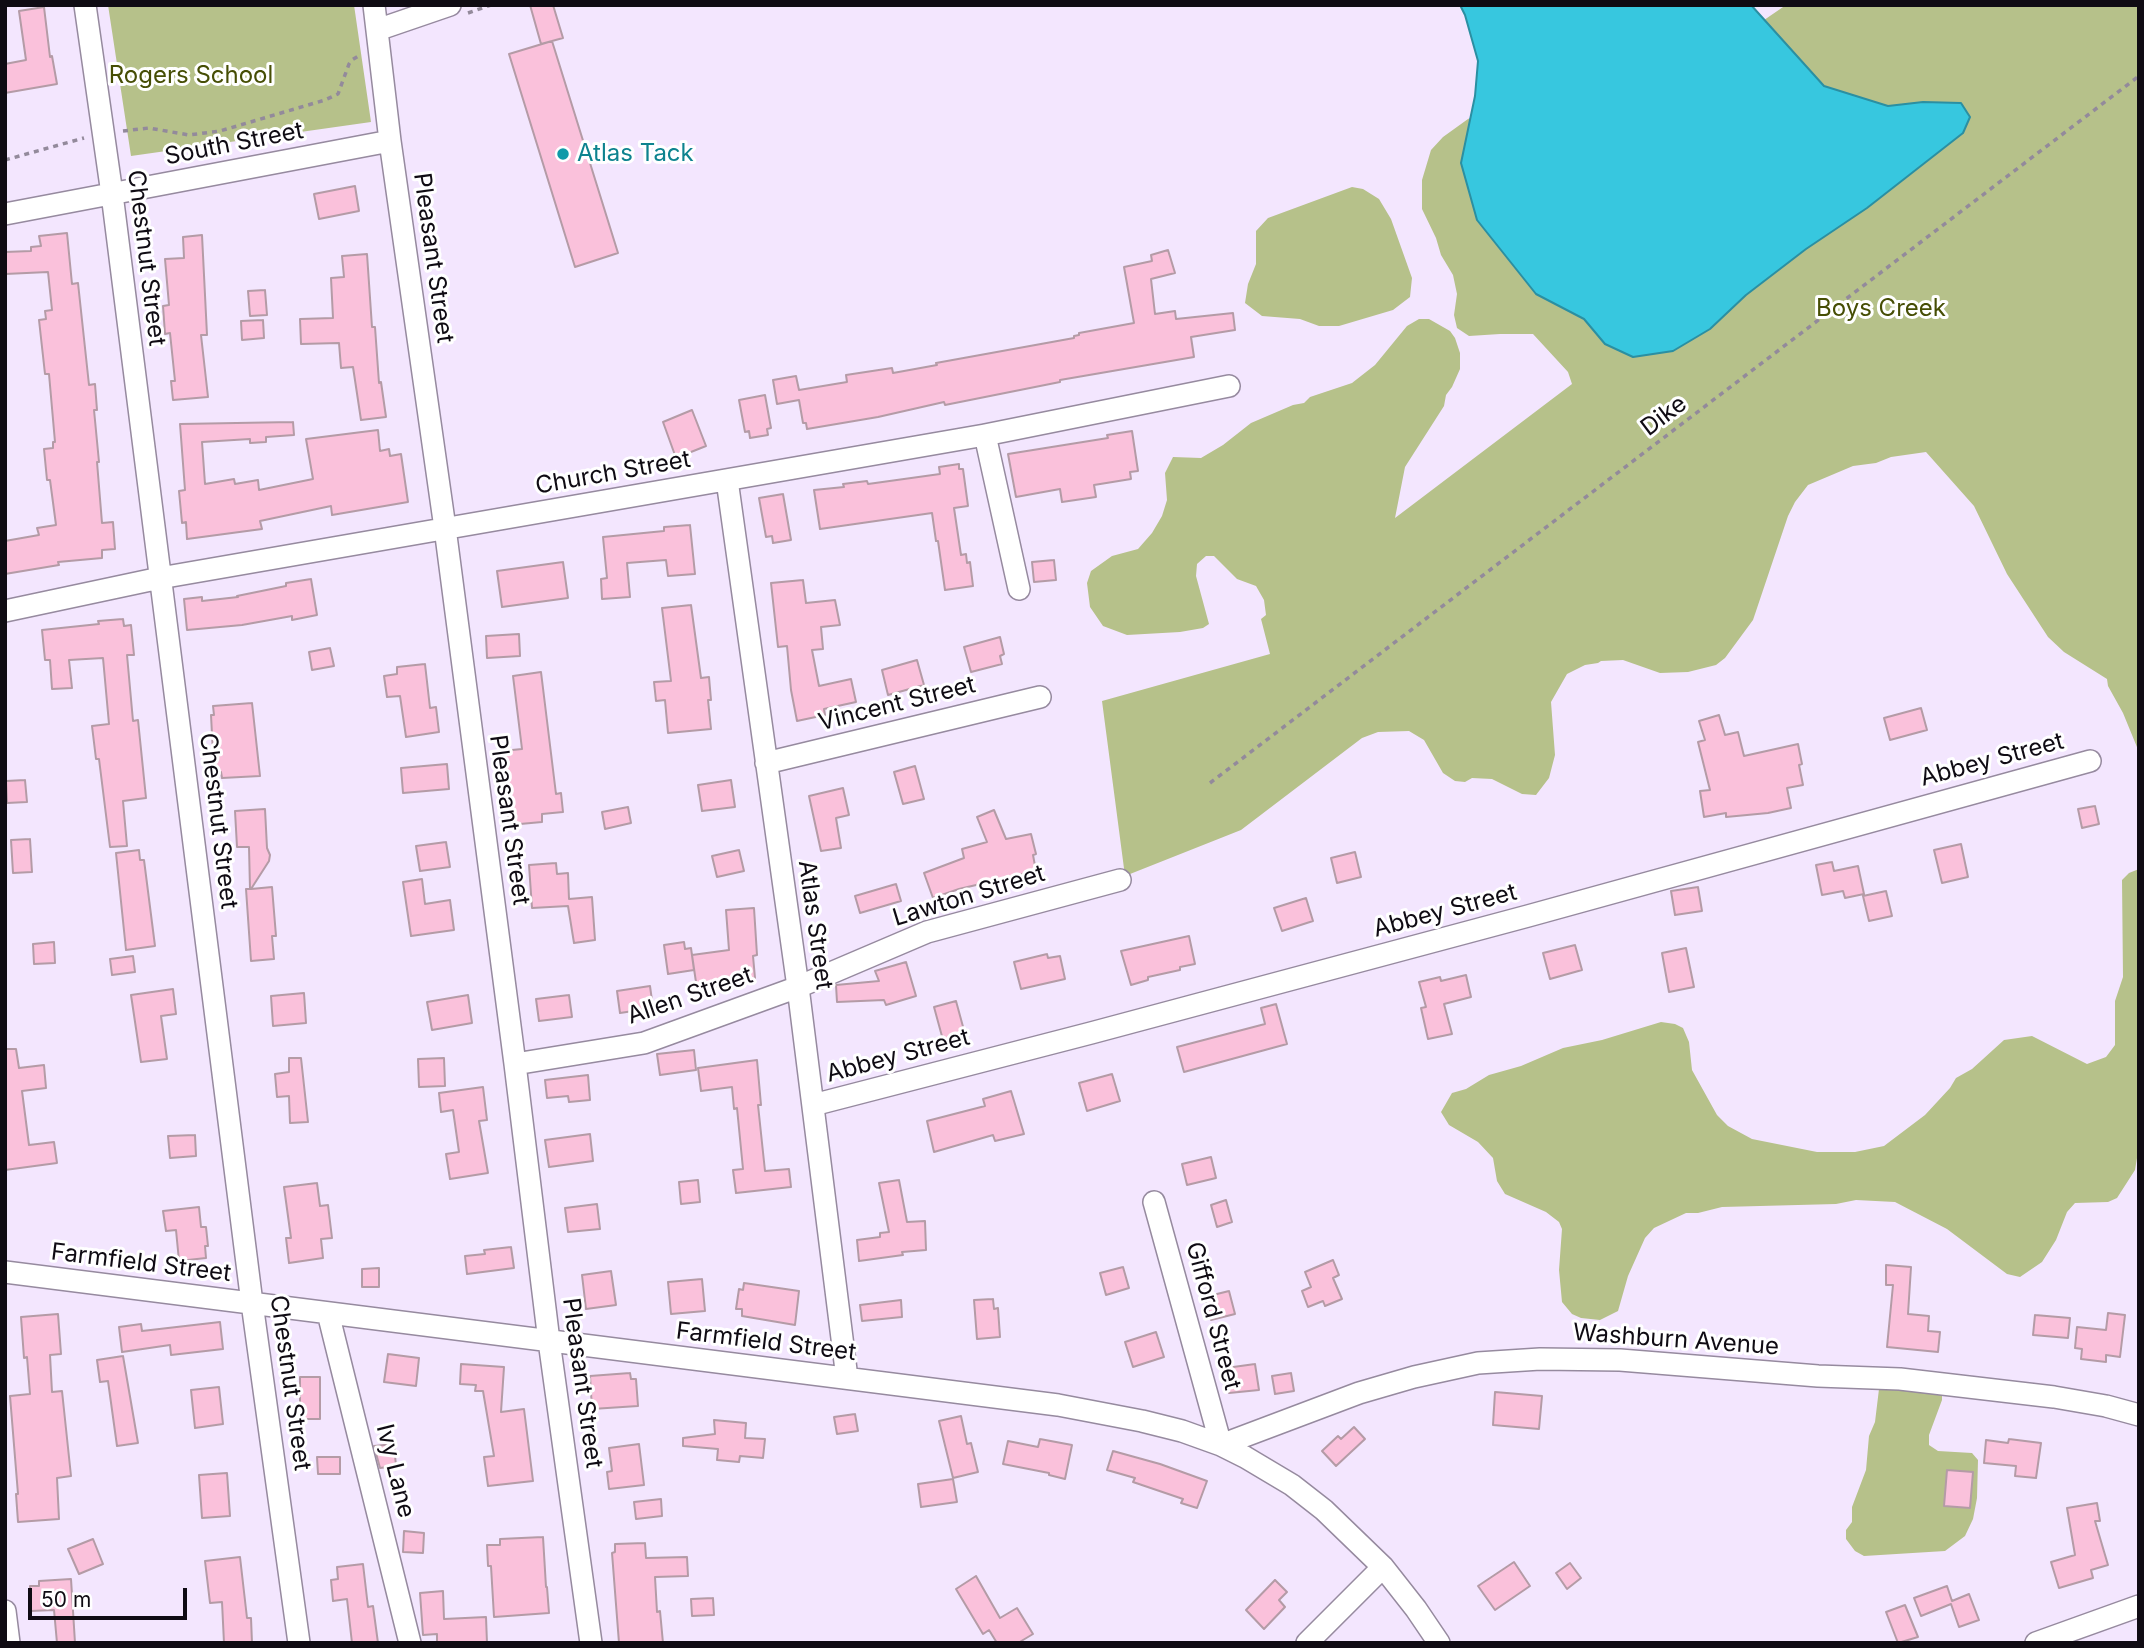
<!DOCTYPE html>
<html>
<head>
<meta charset="utf-8">
<style>
	body { margin:0 }
	#map { position:relative; width:2144px; height:1648px; overflow:hidden; background:#f3e6fe; font-family:Inter,sans-serif }
	canvas { display:block }
	.frame { position:absolute; inset:0; border:7px solid #0f0b13; pointer-events:none }
	.scale { position:absolute; left:28px; top:1588px; width:159px; height:32px; box-sizing:border-box; border:4px solid #0f0b13; border-top:0; padding-left:9px; font-size:21px; line-height:24px; white-space:nowrap; color:#0f0b13; -webkit-text-stroke:5px #fff; paint-order:stroke }
</style>
</head>
<body>
<div id="map">
<canvas width="2144" height="1648"></canvas>
<div class="frame"></div>
<div class="scale">50 m</div>
</div>
<script>
const ctx = document.querySelector('canvas').getContext('2d');
ctx.lineJoin = 'round';
function fillPath(path, color) {
  ctx.fillStyle = color;
  ctx.fill(path, 'evenodd');
}
function shape(rows) {
  const path = new Path2D();
  for (const r of rows) {
    path.moveTo(r[0], r[1]);
    for (let i = 2; i < r.length; i += 2) path.lineTo(r[i], r[i + 1]);
  }
  return path;
}
function stroke(path, color, width, dash) {
  ctx.strokeStyle = color;
  ctx.lineWidth = width;
  ctx.lineCap = dash ? 'butt' : 'round';
  ctx.setLineDash(dash || []);
  ctx.stroke(path);
}
function write(font, color, halo, rows, align = 'center') {
  ctx.font = font + ' Inter,sans-serif';
  ctx.lineWidth = 6;
  ctx.setLineDash([]);
  ctx.textBaseline = 'middle';
  ctx.strokeStyle = halo;
  ctx.fillStyle = color;
  for (const [text, x, y, turn = 0] of rows) {
    ctx.save();
    ctx.translate(x, y);
    ctx.rotate((+turn || 0) * Math.PI / 180);
    ctx.textAlign = isNaN(turn) ? turn : align;
    if (halo) ctx.strokeText(text, 0, 0);
    ctx.fillText(text, 0, 0);
    ctx.restore();
  }
}
const green = shape([
	[108,5,354,5,371,122,131,156],
	[1786,5,2139,5,2139,752,2123,713,2108,686,2107,679,2064,652,2048,637,2007,574,1974,506,1926,452,1891,457,1876,463,1853,466,1808,485,1795,502,1788,516,1753,620,1725,658,1716,665,1688,672,1660,673,1623,660,1601,661,1598,663,1585,665,1567,674,1551,702,1555,755,1549,778,1536,795,1522,794,1492,779,1472,778,1465,782,1455,781,1443,773,1424,740,1409,731,1378,732,1362,738,1241,830,1125,876,1102,701,1270,654,1261,619,1266,615,1264,600,1256,586,1237,579,1214,556,1206,556,1197,564,1196,576,1209,624,1203,628,1180,632,1127,635,1103,626,1090,607,1087,583,1091,571,1112,556,1138,549,1152,533,1162,516,1167,500,1165,473,1173,457,1201,458,1223,445,1251,423,1293,405,1304,403,1310,397,1352,383,1375,365,1407,326,1419,319,1429,319,1450,331,1455,338,1460,353,1460,369,1452,387,1446,395,1444,406,1405,467,1395,518,1572,384,1568,372,1533,334,1500,334,1469,336,1457,328,1454,315,1457,294,1453,275,1441,255,1436,238,1422,209,1422,180,1431,150,1443,137,1468,119,1507,102,1732,42],
	[1352,187,1363,189,1379,199,1391,219,1412,278,1410,297,1393,310,1339,326,1319,326,1300,319,1262,316,1245,303,1248,284,1256,264,1256,231,1268,218],
	[2139,869,2139,1146,2135,1170,2117,1198,2108,1202,2075,1203,2067,1212,2056,1240,2042,1262,2020,1277,2007,1274,1947,1229,1895,1202,1856,1200,1836,1204,1722,1207,1698,1213,1686,1213,1654,1228,1645,1238,1628,1276,1618,1311,1600,1320,1581,1318,1572,1314,1562,1302,1559,1270,1562,1229,1559,1222,1546,1212,1505,1194,1497,1181,1493,1158,1478,1142,1449,1125,1441,1112,1452,1093,1466,1089,1489,1075,1521,1066,1563,1048,1602,1040,1661,1022,1675,1024,1683,1028,1689,1042,1692,1070,1717,1115,1728,1126,1752,1139,1817,1152,1855,1152,1884,1146,1925,1115,1950,1088,1956,1078,1972,1069,2004,1040,2032,1036,2087,1064,2106,1057,2115,1045,2115,1001,2123,977,2122,880,2129,873],
	[1879,1389,1942,1390,1942,1400,1929,1435,1929,1445,1938,1451,1972,1453,1978,1460,1977,1498,1973,1519,1965,1536,1945,1551,1864,1556,1855,1551,1846,1539,1846,1530,1852,1522,1852,1507,1866,1470,1869,1436,1875,1422]
]);
const water = shape([
	[1460,5,1751,5,1824,86,1888,106,1923,102,1961,103,1970,117,1963,133,1867,208,1806,249,1746,295,1710,329,1673,351,1633,357,1605,344,1584,319,1536,294,1477,220,1461,163,1475,96,1478,61,1465,15,1460,5]
]);
const building = shape([
	[530,5,553,5,563,38,541,44,530,5],
	[44,7,50,57,52,56,57,84,5,93,5,64,26,60,19,11,44,7],
	[552,41,618,253,575,267,509,54,552,41],
	[355,186,359,211,319,219,314,194,355,186],
	[67,233,72,284,78,283,89,385,95,384,97,410,94,410,99,462,97,462,102,523,113,522,115,549,102,550,102,558,58,562,59,565,5,574,5,541,39,535,37,528,56,525,50,480,47,480,44,449,53,448,53,442,55,442,49,374,45,374,39,320,46,319,45,311,52,310,48,272,5,274,5,252,31,251,31,247,41,246,39,236,67,233],
	[202,235,207,335,201,335,208,397,173,400,171,381,175,381,170,333,165,334,163,306,169,305,165,259,184,258,183,237,202,235],
	[1168,250,1175,273,1151,279,1155,314,1175,311,1176,319,1233,313,1235,330,1191,337,1194,357,1060,380,1060,382,945,405,944,402,878,417,807,429,806,423,803,423,799,400,777,404,773,380,796,376,799,390,847,382,846,375,892,368,893,373,937,365,936,363,1074,338,1074,336,1079,335,1079,333,1134,323,1124,267,1152,261,1151,255,1168,250],
	[367,254,372,327,375,327,379,383,381,382,386,417,361,420,353,367,341,368,339,343,301,344,300,319,333,318,331,278,344,277,342,256,367,254],
	[265,290,267,315,250,316,248,291,265,290],
	[263,320,264,338,242,340,241,321,263,320],
	[765,395,771,428,767,429,768,435,750,438,749,431,745,432,739,400,765,395],
	[692,410,706,446,676,458,663,422,692,410],
	[293,422,294,435,266,437,266,442,250,443,250,439,202,442,205,484,234,479,235,484,258,480,259,490,313,479,306,439,378,430,380,451,389,449,390,456,401,454,408,502,332,515,331,506,260,521,262,529,187,539,186,522,182,523,179,491,185,490,180,424,293,422],
	[1132,431,1138,471,1130,472,1131,479,1094,485,1096,497,1062,502,1060,489,1016,497,1008,454,1108,438,1107,435,1132,431],
	[959,464,959,469,963,469,968,506,954,508,961,555,966,554,967,563,970,562,973,586,945,590,938,541,936,541,932,513,820,529,814,490,844,487,843,484,867,481,868,484,940,474,939,467,959,464],
	[783,494,791,540,773,543,772,536,766,537,759,498,783,494],
	[690,525,695,574,668,576,666,560,627,563,630,597,602,599,601,579,607,578,603,537,664,531,664,527,690,525],
	[1054,560,1056,580,1034,582,1032,562,1054,560],
	[563,562,568,598,502,607,497,571,563,562],
	[311,579,317,615,292,620,292,616,242,625,187,630,184,599,202,597,202,601,238,597,237,596,286,586,286,583,311,579],
	[803,580,806,603,835,600,840,625,821,627,823,649,812,650,819,686,851,679,856,702,824,709,825,715,797,721,791,690,787,646,778,647,771,583,803,580],
	[691,605,701,678,709,677,711,700,708,700,711,729,668,733,665,700,656,701,654,682,671,681,662,608,691,605],
	[123,619,124,626,131,625,134,655,127,655,133,721,138,720,146,798,123,801,127,846,110,847,99,759,96,759,92,726,109,724,103,658,69,660,72,688,52,689,50,660,45,660,42,630,99,624,98,621,123,619],
	[519,634,520,656,487,658,486,636,519,634],
	[1000,637,1004,654,1000,656,1002,664,971,672,964,647,1000,637],
	[330,648,334,666,312,670,309,652,330,648],
	[917,660,924,685,888,695,882,670,917,660],
	[425,664,430,708,436,707,439,732,406,737,400,696,387,697,384,676,397,674,397,667,425,664],
	[541,672,556,794,561,793,563,812,542,814,542,822,509,825,506,800,508,799,502,751,522,749,513,676,541,672],
	[252,703,260,776,222,778,221,772,214,773,211,715,214,715,213,706,252,703],
	[1921,708,1927,730,1890,740,1884,718,1921,708],
	[1719,715,1725,735,1738,732,1744,756,1798,744,1802,764,1799,765,1803,785,1787,788,1791,808,1768,813,1726,817,1726,813,1704,817,1700,791,1710,790,1698,742,1705,740,1699,721,1719,715],
	[447,764,449,789,403,793,401,768,447,764],
	[915,766,924,799,903,804,894,772,915,766],
	[25,780,27,802,7,803,6,781,25,780],
	[731,780,735,807,702,811,698,785,731,780],
	[843,788,849,815,836,818,841,848,821,851,809,796,843,788],
	[2095,806,2099,824,2082,828,2078,809,2095,806],
	[628,807,631,823,605,829,602,812,628,807],
	[265,809,267,848,270,855,269,861,251,889,272,887,276,936,272,936,274,959,251,961,246,889,250,889,249,847,237,847,235,811,265,809],
	[994,810,1006,839,1031,834,1036,854,1033,855,1036,871,959,889,933,898,924,873,964,858,962,849,987,842,977,817,994,810],
	[30,839,32,872,13,873,11,840,30,839],
	[446,842,450,867,420,871,416,846,446,842],
	[1961,844,1968,877,1942,883,1934,850,1961,844],
	[139,850,140,860,144,860,155,946,126,950,116,853,139,850],
	[739,850,744,871,717,877,712,856,739,850],
	[1355,852,1361,877,1337,883,1331,858,1355,852],
	[1832,862,1834,871,1858,866,1864,894,1845,898,1843,891,1822,895,1816,865,1832,862],
	[556,863,557,874,568,873,569,899,592,897,595,940,574,943,568,906,532,908,529,865,556,863],
	[422,879,425,904,450,900,454,930,411,936,403,882,422,879],
	[896,884,901,901,860,913,855,896,896,884],
	[1698,887,1702,911,1675,915,1671,891,1698,887],
	[1886,891,1892,916,1869,921,1863,896,1886,891],
	[1306,898,1313,921,1282,931,1274,908,1306,898],
	[754,908,757,955,753,956,755,978,716,980,717,987,697,989,692,955,729,950,726,910,754,908],
	[1189,936,1195,964,1180,967,1180,970,1148,977,1148,980,1131,985,1121,951,1189,936],
	[54,942,55,963,34,964,33,944,54,942],
	[684,942,685,949,691,948,694,970,668,974,664,945,684,942],
	[1575,945,1582,970,1550,979,1543,953,1575,945],
	[1686,948,1694,987,1669,992,1662,953,1686,948],
	[1047,954,1048,958,1060,956,1065,979,1021,989,1014,962,1047,954],
	[133,956,135,972,112,975,110,959,133,956],
	[906,962,916,996,886,1005,884,1000,837,1002,836,985,879,981,875,971,906,962],
	[1466,975,1471,997,1444,1004,1452,1034,1428,1039,1421,1008,1426,1007,1419,982,1440,977,1441,981,1466,975],
	[650,986,653,1008,620,1013,617,991,650,986],
	[173,989,176,1014,161,1016,167,1059,141,1062,131,995,173,989],
	[304,993,306,1023,273,1026,271,996,304,993],
	[468,995,472,1023,432,1030,427,1002,468,995],
	[569,995,572,1017,539,1021,536,999,569,995],
	[956,1001,965,1034,943,1040,934,1007,956,1001],
	[1276,1004,1287,1044,1184,1072,1177,1047,1265,1024,1261,1008,1276,1004],
	[5,1049,16,1049,19,1068,44,1065,46,1088,22,1091,29,1145,54,1142,57,1163,5,1170,5,1049],
	[694,1050,696,1070,660,1075,657,1054,694,1050],
	[289,1058,301,1058,308,1122,290,1123,289,1096,277,1097,275,1074,289,1072,289,1058],
	[444,1058,445,1086,419,1087,418,1059,444,1058],
	[757,1060,761,1105,758,1105,765,1171,789,1169,791,1187,736,1193,733,1170,743,1169,737,1108,734,1109,732,1087,701,1091,698,1068,757,1060],
	[1112,1074,1120,1101,1087,1111,1079,1083,1112,1074],
	[588,1075,590,1100,569,1102,568,1096,547,1098,545,1080,588,1075],
	[483,1087,487,1120,479,1121,488,1173,450,1179,446,1154,459,1152,453,1110,441,1112,439,1093,483,1087],
	[1011,1091,1024,1134,995,1141,993,1135,934,1152,927,1121,985,1106,983,1099,1011,1091],
	[590,1134,593,1161,549,1167,545,1140,590,1134],
	[195,1135,196,1156,170,1158,168,1136,195,1135],
	[1211,1157,1216,1178,1187,1185,1182,1164,1211,1157],
	[698,1180,700,1202,681,1204,679,1182,698,1180],
	[899,1180,907,1222,925,1221,926,1250,902,1252,903,1255,859,1261,857,1240,880,1237,880,1233,889,1232,879,1183,899,1180],
	[317,1183,320,1206,328,1205,332,1238,321,1239,323,1258,289,1263,286,1238,291,1238,284,1187,317,1183],
	[1226,1200,1232,1222,1217,1227,1211,1205,1226,1200],
	[597,1204,600,1229,568,1232,565,1208,597,1204],
	[199,1207,201,1227,206,1227,208,1246,205,1246,206,1258,179,1261,176,1230,166,1231,163,1211,199,1207],
	[511,1247,514,1268,467,1274,465,1256,485,1254,484,1250,511,1247],
	[1333,1260,1339,1275,1333,1278,1342,1299,1325,1306,1323,1301,1308,1307,1302,1291,1311,1287,1305,1272,1333,1260],
	[1886,1265,1911,1267,1908,1314,1929,1316,1928,1331,1940,1332,1938,1352,1887,1347,1893,1285,1886,1285,1886,1265],
	[1123,1267,1129,1288,1106,1295,1100,1273,1123,1267],
	[379,1268,379,1287,362,1287,362,1269,379,1268],
	[611,1271,616,1305,586,1309,582,1275,611,1271],
	[702,1279,705,1311,671,1314,668,1282,702,1279],
	[744,1283,799,1291,795,1325,742,1316,742,1309,736,1309,739,1289,743,1290,744,1283],
	[1229,1291,1235,1314,1211,1320,1205,1297,1229,1291],
	[993,1299,994,1309,998,1308,1000,1337,977,1339,974,1300,993,1299],
	[901,1300,902,1317,862,1321,860,1305,901,1300],
	[2108,1313,2125,1315,2120,1357,2106,1355,2106,1362,2081,1359,2082,1349,2075,1348,2077,1327,2106,1330,2108,1313],
	[58,1314,61,1354,50,1355,52,1392,62,1391,71,1476,57,1478,59,1519,18,1522,16,1494,18,1494,10,1396,30,1394,27,1357,24,1358,21,1317,58,1314],
	[2035,1315,2070,1318,2068,1338,2033,1335,2035,1315],
	[220,1322,223,1349,171,1355,170,1345,122,1352,119,1327,141,1324,142,1331,220,1322],
	[1156,1332,1164,1357,1133,1367,1125,1342,1156,1332],
	[388,1354,419,1358,416,1386,384,1382,388,1354],
	[123,1356,138,1443,117,1446,108,1381,100,1382,97,1360,123,1356],
	[461,1364,504,1367,501,1412,524,1409,533,1481,488,1486,484,1457,494,1456,483,1391,475,1391,476,1385,460,1384,461,1364],
	[1255,1364,1259,1390,1229,1393,1226,1368,1255,1364],
	[630,1373,631,1379,636,1379,638,1406,592,1409,590,1376,630,1373],
	[1291,1373,1294,1391,1275,1394,1272,1376,1291,1373],
	[300,1377,320,1377,320,1419,300,1419,300,1377],
	[219,1387,223,1424,195,1428,191,1390,219,1387],
	[1495,1392,1542,1396,1539,1429,1493,1425,1495,1392],
	[855,1414,858,1431,837,1434,834,1417,855,1414],
	[961,1416,967,1444,971,1443,978,1472,953,1478,939,1421,961,1416],
	[714,1420,746,1423,745,1438,765,1439,763,1458,740,1456,739,1462,717,1460,718,1449,683,1446,683,1438,715,1434,714,1420],
	[1354,1427,1365,1439,1336,1466,1322,1451,1338,1436,1341,1439,1354,1427],
	[1040,1439,1072,1445,1065,1479,1049,1475,1049,1473,1003,1464,1008,1441,1038,1447,1040,1439],
	[2009,1439,2041,1443,2036,1478,2015,1476,2016,1466,1984,1463,1986,1440,2008,1443,2009,1439],
	[394,1444,396,1466,380,1468,374,1446,394,1444],
	[639,1444,644,1485,609,1489,607,1472,612,1471,609,1448,639,1444],
	[1113,1451,1160,1464,1207,1481,1197,1508,1181,1503,1183,1499,1133,1482,1135,1478,1107,1470,1113,1451],
	[317,1457,340,1457,340,1474,318,1474,317,1457],
	[1947,1470,1973,1472,1970,1508,1944,1506,1947,1470],
	[227,1473,230,1516,202,1518,199,1475,227,1473],
	[953,1479,957,1502,921,1507,918,1484,953,1479],
	[661,1499,662,1516,636,1519,634,1502,661,1499],
	[2097,1503,2100,1521,2095,1521,2108,1565,2091,1570,2093,1578,2059,1588,2051,1562,2075,1555,2067,1508,2097,1503],
	[404,1531,424,1533,423,1553,403,1552,404,1531],
	[543,1537,546,1587,547,1587,549,1613,494,1617,491,1566,488,1566,487,1545,500,1545,500,1539,543,1537],
	[93,1539,103,1564,79,1574,68,1549,93,1539],
	[645,1543,646,1558,687,1557,688,1576,655,1577,657,1612,660,1611,663,1643,619,1643,612,1553,615,1552,615,1544,645,1543],
	[240,1557,247,1618,251,1618,252,1643,224,1643,222,1602,210,1603,205,1561,240,1557],
	[1514,1562,1530,1586,1495,1610,1478,1586,1514,1562],
	[1570,1563,1581,1578,1567,1589,1556,1573,1570,1563],
	[363,1564,368,1607,373,1606,378,1643,352,1643,347,1599,333,1601,331,1580,338,1579,337,1567,363,1564],
	[976,1576,1000,1618,1017,1608,1033,1634,1018,1643,997,1643,989,1630,983,1634,956,1589,976,1576],
	[71,1579,75,1643,57,1643,54,1610,31,1611,30,1586,39,1586,39,1581,71,1579],
	[1275,1580,1287,1592,1279,1600,1285,1607,1264,1629,1246,1610,1275,1580],
	[1947,1586,1952,1601,1969,1594,1979,1620,1959,1627,1951,1604,1921,1616,1914,1598,1947,1586],
	[443,1591,444,1619,486,1617,487,1643,437,1643,437,1634,423,1635,420,1593,443,1591],
	[713,1598,714,1615,692,1616,691,1599,713,1598],
	[1905,1605,1918,1637,1898,1643,1886,1612,1905,1605]
]);
const path = shape([
	[468,13,491,5],
	[123,131,149,128,189,135,220,131,325,100,338,94,349,64,352,60,360,55],
	[5,160,84,138],
	[1210,783,2139,76]
]);
const minor = shape([
	[85,5,112,194,252,1303,299,1643],
	[374,5,390,141,445,528,515,1064,549,1341,591,1643],
	[377,30,450,5],
	[5,214,390,141],
	[985,435,1019,589],
	[727,480,798,987,847,1378],
	[5,611,160,578,985,435,1229,386],
	[766,763,1040,697],
	[515,1064,644,1043,798,987,927,932,1120,880],
	[813,1105,1091,1033,1528,916,2090,761],
	[1154,1202,1221,1445,1359,1393,1414,1377,1478,1363,1540,1359,1620,1360,1818,1376,1900,1379,2054,1397,2106,1406,2139,1415],
	[5,1272,1058,1405,1142,1421,1182,1431,1221,1445,1245,1457,1292,1485,1324,1510,1383,1567,1416,1609,1439,1643],
	[328,1313,410,1643],
	[5,1611,9,1643],
	[1307,1643,1383,1567],
	[2036,1643,2139,1606]
]);
const markers = [
	[563,154,7,"#0f9aa8"]
];
const parkNames = [
	["Rogers School",191,76],
	["Boys Creek",1881,309]
];
const streetNames = [
	["South Street",234,144,-11],
	["Chestnut Street",146,258,83],
	["Pleasant Street",433,258,82],
	["Dike",1664,416,-37],
	["Church Street",613,473,-10],
	["Vincent Street",897,704,-14],
	["Abbey Street",1992,760,-15],
	["Pleasant Street",509,820,82],
	["Chestnut Street",218,821,83],
	["Lawton Street",969,896,-17],
	["Abbey Street",1445,911,-15],
	["Atlas Street",815,925,82],
	["Allen Street",690,996,-19],
	["Abbey Street",898,1056,-15],
	["Farmfield Street",141,1263,7],
	["Gifford Street",1213,1316,75],
	["Washburn Avenue",1676,1340,4],
	["Farmfield Street",766,1342,7],
	["Chestnut Street",290,1383,82],
	["Pleasant Street",582,1383,82],
	["Ivy Lane",395,1471,76]
];
const cultureNames = [
	["Atlas Tack",577,154]
];
fillPath(green, '#b6c18a');
fillPath(water, '#37c7df');
stroke(water, '#2b8fa2', 2);
fillPath(building, '#fac1db');
stroke(building, '#b49ba6', 2);
stroke(minor, '#968a9f', 24);
stroke(path, '#938a9b', 3.5, [5, 5]);
stroke(minor, '#fff', 21);
for (const [x, y, r, color] of markers) {
  const dot = new Path2D();
  dot.arc(x, y, r, 0, 2 * Math.PI);
  ctx.fillStyle = color;
  ctx.fill(dot);
  stroke(dot, '#fff', 2.5);
}
write('24px', '#464e05', '#fff', parkNames);
write('24px', '#0f0b13', '#fff', streetNames);
write('24px', '#0d838f', '#fff', cultureNames, 'left');
</script>
</body>
</html>
